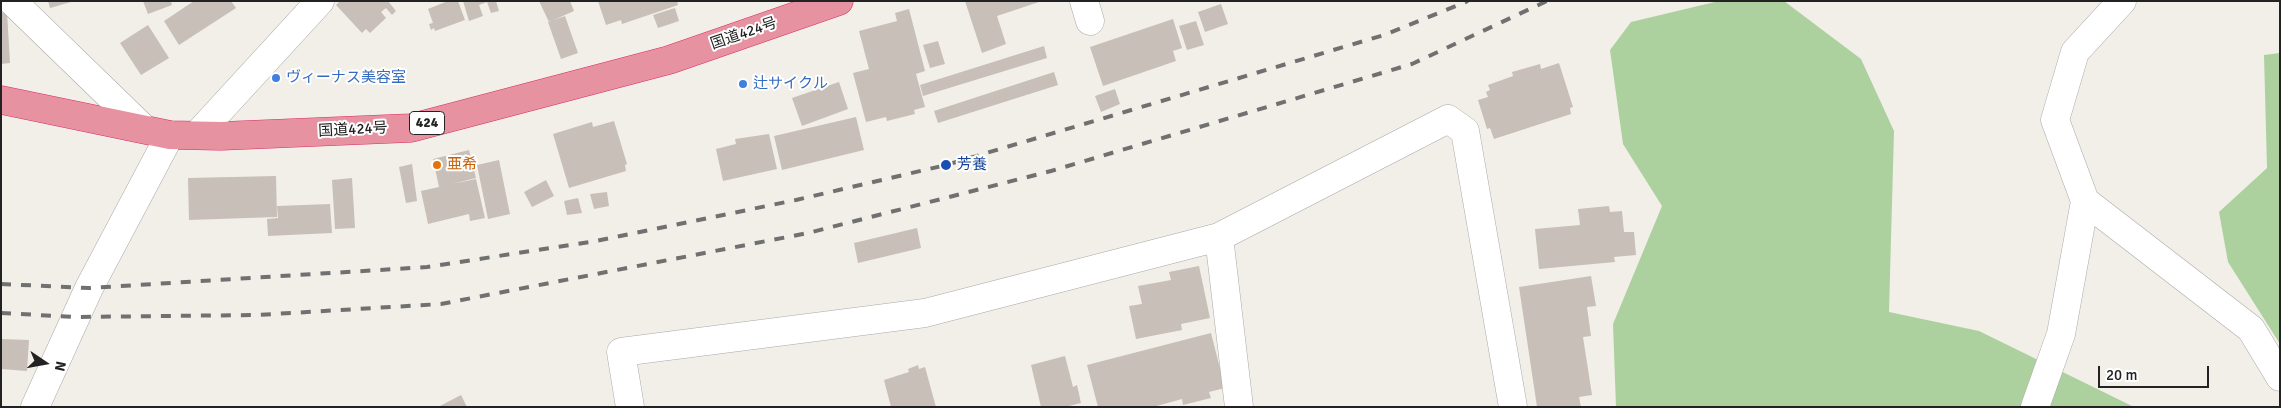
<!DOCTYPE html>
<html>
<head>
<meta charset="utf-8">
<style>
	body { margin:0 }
	#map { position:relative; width:2281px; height:408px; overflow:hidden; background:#f2efe9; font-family:Signika,sans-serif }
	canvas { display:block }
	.frame { position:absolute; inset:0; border:2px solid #222; pointer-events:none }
	.north { position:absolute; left:20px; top:338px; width:50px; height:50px; -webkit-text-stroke:4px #fff; paint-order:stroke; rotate:102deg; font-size:14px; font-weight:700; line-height:20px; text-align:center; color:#222 }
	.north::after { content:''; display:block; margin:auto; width:18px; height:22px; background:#222; clip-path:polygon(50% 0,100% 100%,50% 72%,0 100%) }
	.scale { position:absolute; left:2098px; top:366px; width:111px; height:22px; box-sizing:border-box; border:2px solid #222; border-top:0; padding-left:6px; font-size:15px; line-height:18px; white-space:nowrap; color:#222; -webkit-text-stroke:4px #fff; paint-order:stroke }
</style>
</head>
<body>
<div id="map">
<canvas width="2281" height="408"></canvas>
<div class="frame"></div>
<div class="north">N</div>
<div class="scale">20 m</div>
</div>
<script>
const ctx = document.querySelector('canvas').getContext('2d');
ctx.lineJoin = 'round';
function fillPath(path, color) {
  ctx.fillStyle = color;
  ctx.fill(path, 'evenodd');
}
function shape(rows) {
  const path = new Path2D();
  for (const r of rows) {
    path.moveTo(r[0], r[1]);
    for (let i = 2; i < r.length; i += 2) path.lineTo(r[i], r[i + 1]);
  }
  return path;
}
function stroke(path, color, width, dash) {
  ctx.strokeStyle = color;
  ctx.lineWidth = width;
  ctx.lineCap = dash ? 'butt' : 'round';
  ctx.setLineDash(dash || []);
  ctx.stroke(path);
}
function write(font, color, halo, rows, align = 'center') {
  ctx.font = font + ' Signika,"Noto Sans JP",sans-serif';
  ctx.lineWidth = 4;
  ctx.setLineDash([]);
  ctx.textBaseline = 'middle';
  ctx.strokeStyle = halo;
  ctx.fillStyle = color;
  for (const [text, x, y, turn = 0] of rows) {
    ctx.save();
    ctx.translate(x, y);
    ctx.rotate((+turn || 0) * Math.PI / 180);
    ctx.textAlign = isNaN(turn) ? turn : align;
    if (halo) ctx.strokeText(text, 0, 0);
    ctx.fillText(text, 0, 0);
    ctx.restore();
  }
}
const forest = shape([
	[1719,1,1784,1,1861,59,1894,131,1889,312,1979,331,2134,407,1616,407,1613,324,1662,206,1623,144,1610,50,1631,22],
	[2280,53,2280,344,2228,262,2219,212,2267,168,2264,55]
]);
const building = shape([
	[48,1,70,1,71,2,50,8],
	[143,1,171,1,172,5,148,14],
	[194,1,231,1,236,8,179,45,164,21],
	[340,1,388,1,396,11,392,15,386,8,381,12,386,18,370,33,366,29,362,33,336,5],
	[448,1,458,1,465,20,435,31,434,28,431,30,429,24,433,23,428,9],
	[463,1,496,1,499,11,491,13,487,2,479,5,483,16,469,21],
	[539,1,570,1,574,11,549,22],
	[598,1,677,1,678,5,622,24,621,20,606,25],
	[965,1,1039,1,1039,2,997,16,1006,44,982,53],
	[1221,4,1228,24,1205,32,1198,12],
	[675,8,679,21,658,28,653,15],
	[909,9,925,71,916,74,925,107,914,110,915,114,887,121,886,117,866,122,853,73,869,69,859,31,897,21,895,13],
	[7,12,10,63,1,64,1,13],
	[565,16,578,53,561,59,548,22],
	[1173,19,1182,48,1173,51,1176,61,1103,86,1090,47],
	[1196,21,1204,45,1187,50,1179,26],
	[148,25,169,58,141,75,120,43],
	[938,41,945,64,930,68,923,45],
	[1044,46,1047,58,923,96,920,85],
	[1559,63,1573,107,1570,108,1571,114,1494,139,1490,128,1487,129,1478,100,1488,97,1486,92,1490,90,1488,85,1513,76,1512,72,1540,64,1541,69],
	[1054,72,1058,85,938,123,934,111],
	[839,82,848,109,802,126,792,98],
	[1115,89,1120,104,1101,112,1095,96],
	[856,117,864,150,782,170,774,136],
	[614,121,627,164,625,165,626,171,569,188,553,134,592,122,593,127],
	[769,134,777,169,723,181,716,149,736,144,735,139],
	[469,150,476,178,452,184,476,179,485,218,470,221,469,214,428,224,421,191,439,187,433,159],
	[499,160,510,214,488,219,477,165],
	[412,164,417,201,406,203,399,167],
	[276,176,277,217,189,220,188,178],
	[352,178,355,228,335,229,332,180],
	[546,180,554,196,532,207,524,192],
	[607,192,609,206,594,209,590,194],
	[578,198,582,213,567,215,564,201],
	[330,204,332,233,268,236,267,219,278,218,277,206],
	[1609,206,1610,212,1622,211,1624,232,1634,232,1636,255,1614,257,1615,262,1539,269,1535,229,1580,225,1578,209],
	[917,228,921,248,858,263,854,243],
	[1199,266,1210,318,1181,324,1182,330,1136,339,1129,306,1142,304,1138,286,1171,280,1169,272],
	[1591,276,1596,306,1587,307,1591,336,1583,337,1592,395,1579,397,1581,407,1537,407,1519,287],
	[1211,333,1225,388,1209,392,1211,398,1183,405,1182,399,1153,407,1098,407,1087,365],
	[1,339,29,340,27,371,1,369],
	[1065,356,1073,387,1077,385,1081,403,1065,407,1041,407,1031,365],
	[918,365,919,369,925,367,936,407,891,407,884,380,909,372,908,369],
	[461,395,467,407,438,407]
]);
const minor = shape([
	[12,1,144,129],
	[1084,1,1090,21],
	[197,135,320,1],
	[2085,201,2251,329,2280,377],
	[1219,237,1239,407],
	[35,407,89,288,170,135],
	[630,407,621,352,925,313,1219,237,1448,119,1465,131,1513,407],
	[2035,407,2061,334,2085,201,2055,120,2075,52,2122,1]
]);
const highway = shape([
	[1,100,170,135,221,136,411,128,669,60,839,1]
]);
const rail = shape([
	[1,284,89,288,427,267,596,241,796,200,946,165,1384,35,1468,1],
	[1,313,76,317,257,315,441,304,808,233,1051,171,1412,64,1547,1]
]);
const markers = [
	[276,78,5,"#3f7fe0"],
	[743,84,5,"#3f7fe0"],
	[437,165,5,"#e8710a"],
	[946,165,6,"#1a4fb4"]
];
const shields = [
	[427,123,35]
];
const shieldNames = [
	["424",427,123]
];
const streetNames = [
	["国道424号",744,34,-19],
	["国道424号",353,130,-3]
];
const shopNames = [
	["ヴィーナス美容室",286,78],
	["辻サイクル",753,84]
];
const foodNames = [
	["亜希",447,165]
];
const transitNames = [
	["芳養",957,165]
];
fillPath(forest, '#acd19e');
fillPath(building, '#c7bfb8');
stroke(minor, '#a9a9a9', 29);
stroke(highway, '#db2b65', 29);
stroke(minor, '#fff', 28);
stroke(highway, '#e792a1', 28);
stroke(rail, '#707070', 4, [10, 10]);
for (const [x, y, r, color] of markers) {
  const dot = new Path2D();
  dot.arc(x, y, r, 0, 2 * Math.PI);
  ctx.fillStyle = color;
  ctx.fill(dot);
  stroke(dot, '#fff', 2);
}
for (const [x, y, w] of shields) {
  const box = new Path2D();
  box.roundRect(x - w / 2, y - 11.5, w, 23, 4);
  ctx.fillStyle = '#fff';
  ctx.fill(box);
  stroke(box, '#222', 1);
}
write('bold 14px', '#222', null, shieldNames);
write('15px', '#222', '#fff', streetNames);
write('15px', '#366cbe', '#fff', shopNames, 'left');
write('15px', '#c56008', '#fff', foodNames, 'left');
write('15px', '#164399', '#fff', transitNames, 'left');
</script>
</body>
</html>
